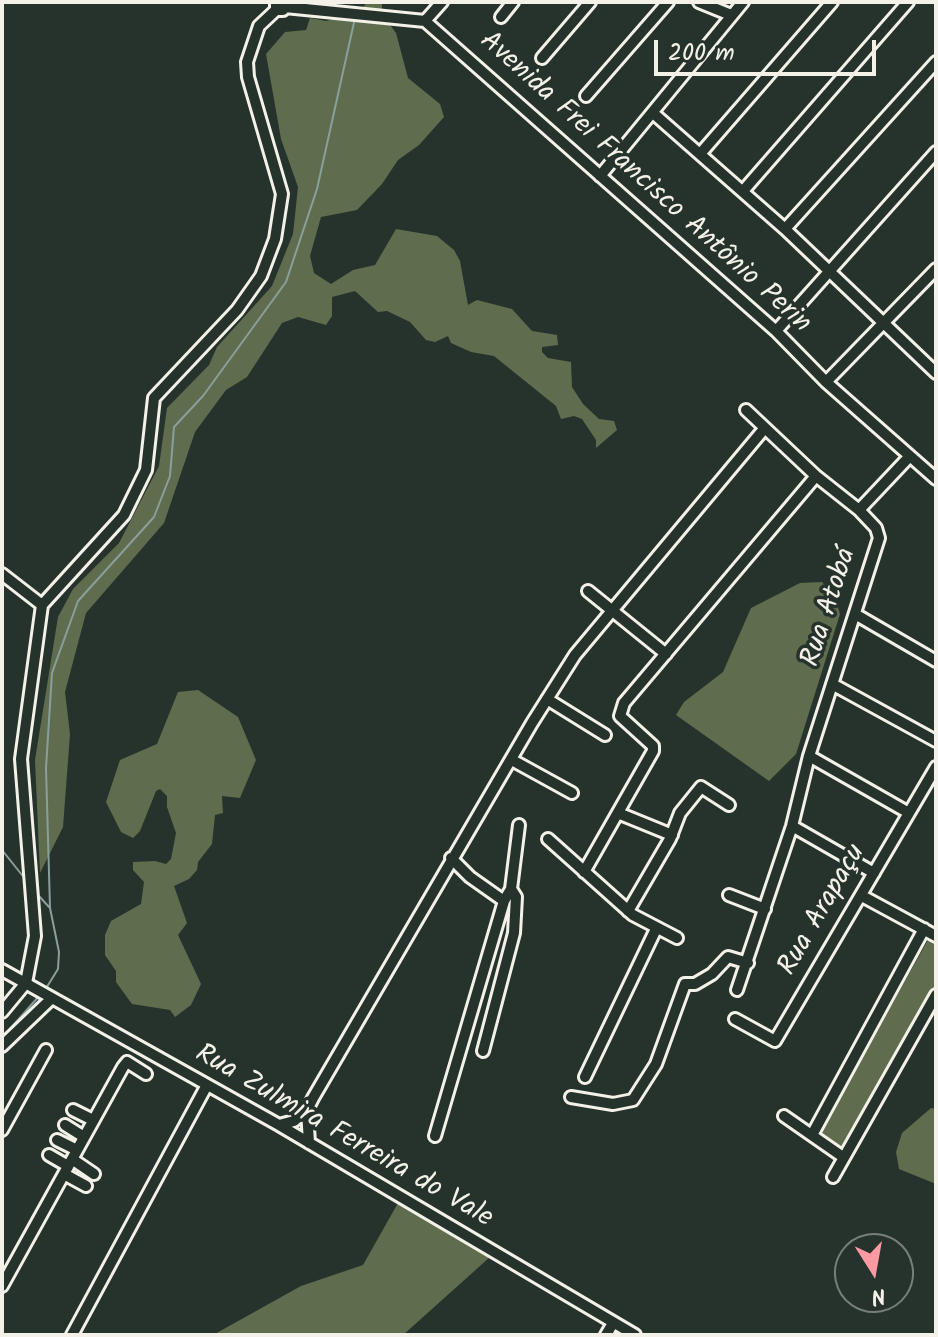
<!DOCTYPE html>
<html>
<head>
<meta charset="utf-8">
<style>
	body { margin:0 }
	#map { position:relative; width:938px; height:1337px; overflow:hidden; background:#26332d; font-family:Kalam,sans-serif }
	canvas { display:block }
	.frame { position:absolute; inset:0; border:4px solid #f4f1e8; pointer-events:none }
	.north { position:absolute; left:834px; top:1233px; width:80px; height:80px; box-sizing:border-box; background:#26332d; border:2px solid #787f78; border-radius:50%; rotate:169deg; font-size:22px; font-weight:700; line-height:32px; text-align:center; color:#f4f1e8 }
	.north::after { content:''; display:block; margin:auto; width:28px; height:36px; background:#ff9aa2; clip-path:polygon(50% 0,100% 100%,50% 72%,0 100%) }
	.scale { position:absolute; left:654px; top:40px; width:222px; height:36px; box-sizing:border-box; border:4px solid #f4f1e8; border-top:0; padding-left:10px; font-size:24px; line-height:28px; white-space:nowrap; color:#f4f1e8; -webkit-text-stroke:6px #26332d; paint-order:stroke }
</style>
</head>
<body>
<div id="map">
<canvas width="938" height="1337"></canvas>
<div class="frame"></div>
<div class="north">N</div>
<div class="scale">200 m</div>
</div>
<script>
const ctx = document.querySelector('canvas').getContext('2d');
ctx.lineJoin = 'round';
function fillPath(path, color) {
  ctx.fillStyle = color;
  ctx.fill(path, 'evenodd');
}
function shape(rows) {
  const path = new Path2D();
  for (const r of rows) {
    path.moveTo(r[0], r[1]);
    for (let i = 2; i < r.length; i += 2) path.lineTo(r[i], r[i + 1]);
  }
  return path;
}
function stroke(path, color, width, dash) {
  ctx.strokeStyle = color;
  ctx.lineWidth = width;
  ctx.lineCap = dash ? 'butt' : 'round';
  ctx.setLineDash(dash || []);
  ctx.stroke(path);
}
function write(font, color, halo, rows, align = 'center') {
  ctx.font = font + ' Kalam,sans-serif';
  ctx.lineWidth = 7;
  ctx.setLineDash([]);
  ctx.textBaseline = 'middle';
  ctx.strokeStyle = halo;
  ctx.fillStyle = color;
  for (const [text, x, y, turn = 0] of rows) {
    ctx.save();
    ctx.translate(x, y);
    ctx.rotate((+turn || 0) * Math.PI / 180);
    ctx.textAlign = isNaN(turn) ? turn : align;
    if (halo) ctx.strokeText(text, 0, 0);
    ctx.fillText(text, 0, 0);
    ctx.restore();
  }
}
const green = shape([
	[367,2,382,2,382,14,396,33,408,78,440,104,444,117,419,145,398,160,382,184,357,210,321,217,310,256,314,273,331,284,353,270,375,265,396,229,437,236,454,250,460,261,468,305,477,300,512,309,532,331,557,335,558,345,542,347,542,352,548,358,571,362,572,387,583,404,599,419,614,421,617,430,596,448,596,440,582,419,574,416,561,419,556,406,494,356,471,352,451,343,448,336,435,342,426,340,410,322,387,311,378,312,355,291,332,297,332,316,326,325,298,317,282,323,247,377,226,390,195,432,164,523,86,613,65,692,70,734,63,827,40,873,35,760,58,617,73,589,119,543,159,466,167,408,209,365,217,347,272,286,293,234,298,187,281,139,266,54,285,32,306,30,310,18,326,21,360,12],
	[822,582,835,597,840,614,796,754,769,781,676,715,684,702,723,672,751,608,800,583],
	[198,690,238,717,256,760,240,798,222,796,223,813,215,815,212,844,198,862,197,870,189,879,174,886,187,923,178,935,201,984,191,1005,175,1017,170,1010,132,1004,116,982,116,971,105,955,105,935,111,921,141,904,144,882,133,870,133,862,155,861,166,864,171,859,176,833,167,807,167,796,160,789,156,791,140,831,133,838,121,832,106,802,120,760,157,744,178,692],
	[929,938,936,942,936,984,844,1148,820,1134],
	[931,1108,936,1109,936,1184,899,1169,896,1152,902,1133],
	[398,1203,490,1257,403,1335,213,1335,301,1286,363,1265]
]);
const stream = shape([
	[2,850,26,880],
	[39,896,49,907],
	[45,990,58,969,59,952,50,908,46,768,52,673,78,601,154,517,170,476,174,427,203,396,286,282,317,189,355,18],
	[2,1038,40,995]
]);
const minor = shape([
	[699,2,731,15],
	[285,7,425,21,776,331,826,382,936,479],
	[501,17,513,2],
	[425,21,442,2],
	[542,58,590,2],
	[586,96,668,2],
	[653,113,785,229,936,373],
	[700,154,832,2],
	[600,176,743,2],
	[743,191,908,2],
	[785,229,936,62],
	[776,331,936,152],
	[826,382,936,269],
	[859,510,909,457],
	[2,574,42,605],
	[588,591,666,654],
	[855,614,936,661],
	[832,684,936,741],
	[547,699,605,735],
	[809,756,909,813],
	[512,760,572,793],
	[618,813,672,835],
	[792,826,874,873],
	[548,839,633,915,677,938],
	[451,858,470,877,504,901],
	[584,872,653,751,653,746,620,716,624,703,816,476],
	[729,895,765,909],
	[862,896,936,936],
	[628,911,670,839,680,813,701,787,729,805],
	[2,970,279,1125,635,1335],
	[737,990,792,826,809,756,879,538,876,528,859,510,816,476,746,410],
	[2,1012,26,983,35,936,21,759,42,605,124,515,146,470,154,398,237,310,261,276,275,239,282,194,248,77,247,62,259,26,276,10,276,4,283,3,283,10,276,10],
	[735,1019,775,1041,936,767],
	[2,1046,52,998],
	[483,1051,514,933,516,897,511,889],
	[585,1077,656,929],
	[571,1097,613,1104,633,1100,656,1064,685,984,695,984,712,974,728,957,748,963],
	[73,1110,93,1120],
	[784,1116,843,1157],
	[65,1125,84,1137],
	[279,1125,294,1121,307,1110],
	[2,1130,46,1050],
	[812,1135,924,929],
	[435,1136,504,901,511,889,519,825],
	[57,1140,77,1150],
	[309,1143,307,1110,313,1098,532,723,575,655,764,429],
	[49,1155,68,1166],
	[72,1159,94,1174],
	[64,1174,86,1186],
	[833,1177,936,995],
	[2,1286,123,1067,127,1062,146,1074],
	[72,1335,207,1085],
	[606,1335,613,1323]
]);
const streetNames = [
	["Avenida Frei Francisco Antônio Perin",644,184,42],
	["Rua Atobá",831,608,-72],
	["Rua Arapaçu",824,911,-60],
	["Rua Zulmira Ferreira do Vale",343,1138,30]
];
fillPath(green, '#5f6d4e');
stroke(stream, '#8a9f9b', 2);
stroke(minor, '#f4f1e8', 16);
stroke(minor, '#26332d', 10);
write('28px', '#f4f1e8', '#26332d', streetNames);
</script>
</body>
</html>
